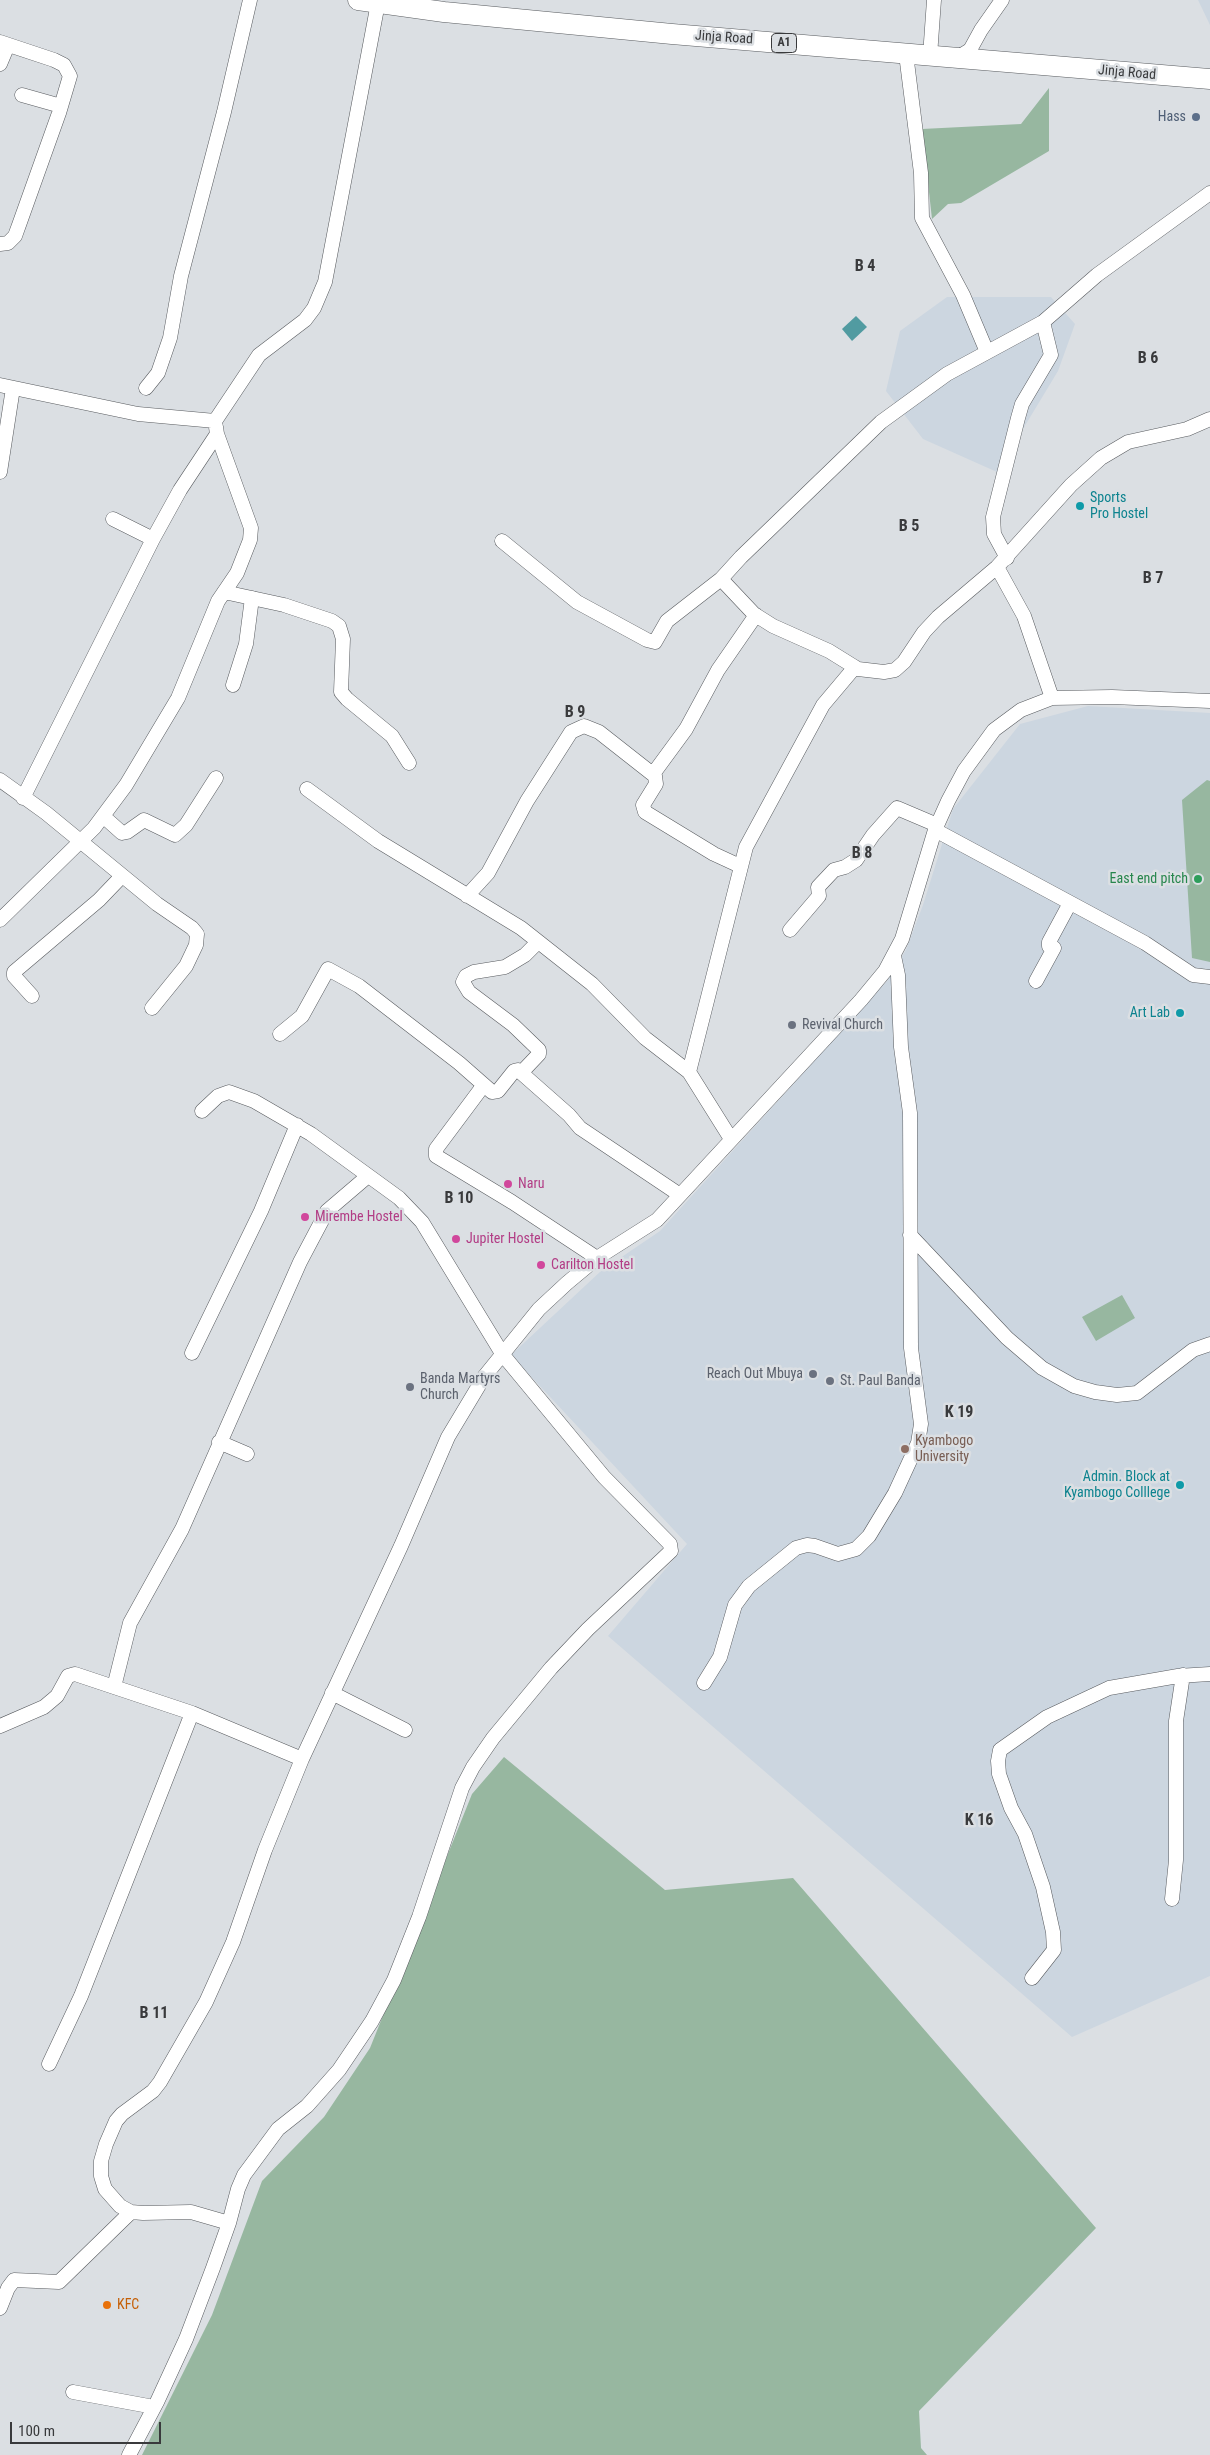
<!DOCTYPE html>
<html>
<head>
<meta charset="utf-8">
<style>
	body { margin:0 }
	#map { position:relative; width:1210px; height:2455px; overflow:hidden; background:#dbdfe3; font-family:"Roboto Condensed",sans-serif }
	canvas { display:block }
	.scale { position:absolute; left:10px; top:2422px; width:151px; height:22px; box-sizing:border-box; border:2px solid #393a3c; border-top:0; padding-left:6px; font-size:15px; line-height:18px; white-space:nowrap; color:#393a3c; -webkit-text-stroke:4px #dbdfe3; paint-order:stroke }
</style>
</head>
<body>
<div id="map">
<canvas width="1210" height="2455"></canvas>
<div class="scale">100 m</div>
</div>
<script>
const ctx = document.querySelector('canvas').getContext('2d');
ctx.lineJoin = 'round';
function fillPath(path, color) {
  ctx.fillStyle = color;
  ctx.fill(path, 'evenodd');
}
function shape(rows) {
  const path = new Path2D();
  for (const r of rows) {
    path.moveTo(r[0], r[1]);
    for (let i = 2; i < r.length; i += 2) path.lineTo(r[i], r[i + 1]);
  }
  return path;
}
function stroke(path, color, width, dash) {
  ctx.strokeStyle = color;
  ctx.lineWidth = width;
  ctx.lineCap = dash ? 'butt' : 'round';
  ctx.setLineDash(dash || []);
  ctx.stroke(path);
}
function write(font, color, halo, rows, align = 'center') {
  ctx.font = font + ' "Roboto Condensed",sans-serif';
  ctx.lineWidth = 5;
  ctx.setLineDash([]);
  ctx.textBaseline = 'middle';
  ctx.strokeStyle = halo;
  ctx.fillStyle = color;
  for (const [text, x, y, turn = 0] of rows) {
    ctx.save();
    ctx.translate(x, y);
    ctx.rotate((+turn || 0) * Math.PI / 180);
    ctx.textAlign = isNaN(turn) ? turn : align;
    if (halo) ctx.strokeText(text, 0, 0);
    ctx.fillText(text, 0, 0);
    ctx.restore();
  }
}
const built = shape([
	[1198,0,1210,0,1210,25],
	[947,297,1051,297,1075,324,1058,371,997,472,923,439,886,391,900,331],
	[1088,706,1210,713,1210,1976,1072,2037,608,1636,687,1544,511,1355,601,1271,660,1231,887,981,906,950,923,905,953,809,1020,724]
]);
const green = shape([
	[1049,88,1049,151,961,203,948,204,932,219,922,129,1021,124],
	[1207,780,1210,781,1210,962,1192,958,1182,800],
	[1122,1295,1135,1318,1096,1341,1082,1317],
	[504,1757,665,1890,793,1878,1096,2228,919,2411,921,2448,927,2455,142,2455,212,2315,262,2181,324,2117,370,2048,472,1794]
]);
const water = shape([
	[856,316,867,327,852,341,842,329]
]);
const minor = shape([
	[0,42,54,60,64,65,70,76,59,113,19,225,15,236,8,243,0,244],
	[906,54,921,173,922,218,963,295,987,352],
	[930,56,934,0],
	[957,58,970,50,981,30,1002,0],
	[0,64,8,45],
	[22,95,61,106],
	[0,385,138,414,215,421,259,355,305,320,314,308,325,282,378,3],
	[146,388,158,373,170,338,181,276,224,112,250,0],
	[0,472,13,388],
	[113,519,153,539],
	[502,541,577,602,647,640,655,642,667,621,721,579,741,557,881,422,947,374,1043,322,1097,275,1210,193],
	[1007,558,994,534,993,517,1018,418,1022,404,1051,355,1043,322],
	[997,567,1024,616,1052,698],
	[721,579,754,614,773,626,829,651,858,669,884,672,895,670,904,662,924,632,938,617,997,567,1071,485,1101,458,1128,442,1187,429,1210,419],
	[224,592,284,605,332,621,339,626,343,639,341,692,347,699,392,736,409,763],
	[233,685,246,644,252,598],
	[653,774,686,729,718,670,756,615],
	[0,780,46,813,157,904,192,928,197,934,196,945,186,966,152,1008],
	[307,789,378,841,521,928,592,984,645,1038,689,1072,731,1139],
	[23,798,153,539,180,490,217,434,216,427],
	[103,816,122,833,127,832,144,820,175,835,186,825,216,778],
	[935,830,1145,943,1193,975,1210,977],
	[467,896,488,873,527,801,571,732,584,726,599,732,655,776,656,784,643,805,645,812,714,854,740,866],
	[0,920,94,828,126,785,178,698,218,601,237,573,250,540,251,528,217,434],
	[790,930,819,896,818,887,834,870,845,867,856,860,873,835,897,808,937,825],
	[1036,981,1054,948,1049,946,1049,942,1070,903],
	[32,996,14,976,14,972,99,900,122,876],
	[280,1034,302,1016,328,969,359,986,459,1063,492,1092,498,1091,514,1071,518,1070,569,1115,580,1128,680,1195],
	[689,1072,746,847,823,705,855,667],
	[521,1073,539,1054,539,1050,513,1025,469,992,463,982,466,976,474,972,505,967,525,955,538,942],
	[483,1086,436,1149,436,1156,512,1202,597,1258],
	[910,1235,1007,1338,1042,1368,1074,1386,1095,1392,1117,1395,1137,1393,1193,1350,1210,1344],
	[192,1353,261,1211,297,1125],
	[219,1442,247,1454],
	[704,1683,720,1657,735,1605,749,1586,796,1548,807,1545,815,1546,838,1554,856,1549,869,1536,895,1493,918,1443,921,1424,911,1348,910,1113,901,1047,898,975,894,956],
	[114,1687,130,1623,182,1529,300,1262,327,1211,368,1176],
	[332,1693,405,1730],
	[0,1726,44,1707,57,1696,68,1676,75,1674,192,1713,302,1759],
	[1172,1899,1176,1860,1176,1721,1183,1675],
	[1032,1978,1054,1950,1053,1932,1043,1887,1025,1834,1011,1808,999,1774,998,1761,1000,1750,1047,1717,1109,1688,1178,1676,1210,1674],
	[49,2064,81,1996,192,1713],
	[229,2223,191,2212,143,2213,131,2212,120,2206,105,2189,101,2176,101,2161,106,2144,116,2121,122,2114,153,2091,160,2082,206,2002,233,1942,265,1850,302,1759,401,1546,448,1437,484,1377,539,1309,567,1283,597,1258,657,1220,861,1000,885,971,902,939,935,830,948,801,964,771,994,730,1021,710,1052,698,1112,697,1210,701],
	[0,2308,8,2288,14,2280,59,2282,131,2212],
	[73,2392,154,2407],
	[129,2455,157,2402,186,2339,213,2268,229,2223,238,2189,244,2175,278,2129,307,2106,339,2070,372,2021,394,1980,419,1917,462,1788,473,1767,493,1738,551,1668,588,1629,671,1551,670,1544,604,1477,503,1355,422,1222,399,1198,311,1134,254,1101,229,1092,218,1096,202,1111]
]);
const highway = shape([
	[358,0,444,12,672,34,1210,79]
]);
const markers = [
	[1196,117,5,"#5c6f8a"],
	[1080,506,5,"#0f9aa8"],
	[1198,879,5,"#2e9e5b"],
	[1180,1013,5,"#0f9aa8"],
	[792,1025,5,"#6b7280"],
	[508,1184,5,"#d1479c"],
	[305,1217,5,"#d1479c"],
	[456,1239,5,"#d1479c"],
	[541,1265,5,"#d1479c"],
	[813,1374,5,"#6b7280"],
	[830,1381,5,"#6b7280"],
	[410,1387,5,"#6b7280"],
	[905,1449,5,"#8d6e63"],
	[1180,1485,5,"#0f9aa8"],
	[107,2305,5,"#e8710a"]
];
const shields = [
	[784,43,25]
];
const shieldNames = [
	["A1",784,43]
];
const streetNames = [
	["Jinja Road",724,38,4],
	["Jinja Road",1127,73,5]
];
const serviceNames = [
	["Hass",1186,117]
];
const cultureNames = [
	["Sports",1090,498,"left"],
	["Pro Hostel",1090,514,"left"],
	["Art Lab",1170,1013],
	["Admin. Block at",1170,1477],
	["Kyambogo Colllege",1170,1493]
];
const leisureNames = [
	["East end pitch",1188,879]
];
const worshipNames = [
	["Revival Church",802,1025],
	["Reach Out Mbuya",803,1374,"right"],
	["Banda Martyrs",420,1379],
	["Church",420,1395],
	["St. Paul Banda",840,1381]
];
const hotelNames = [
	["Naru",518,1184],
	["Mirembe Hostel",315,1217],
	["Jupiter Hostel",466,1239],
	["Carilton Hostel",551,1265]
];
const educationNames = [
	["Kyambogo",915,1441],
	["University",915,1457]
];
const foodNames = [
	["KFC",117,2305]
];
const quarterNames = [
	["B 4",865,267],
	["B 6",1148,359],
	["B 5",909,527],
	["B 7",1153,579],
	["B 9",575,713],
	["B 8",862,854],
	["B 10",459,1199],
	["K 19",959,1413],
	["K 16",979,1821],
	["B 11",154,2014]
];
fillPath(built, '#ccd6e0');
fillPath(green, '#97b7a0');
fillPath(water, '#519ba1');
stroke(minor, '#585b5f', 15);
stroke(highway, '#585b5f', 21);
stroke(minor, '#fff', 14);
stroke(highway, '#fff', 20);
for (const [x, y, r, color] of markers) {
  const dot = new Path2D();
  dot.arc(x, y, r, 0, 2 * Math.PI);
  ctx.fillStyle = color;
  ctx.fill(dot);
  stroke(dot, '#dbdfe3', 2);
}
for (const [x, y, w] of shields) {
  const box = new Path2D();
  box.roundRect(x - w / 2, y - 9.5, w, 19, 4);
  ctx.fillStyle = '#dbdfe3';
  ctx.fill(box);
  stroke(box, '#393a3c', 1);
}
write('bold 12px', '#393a3c', null, shieldNames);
write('14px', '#393a3c', '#dbdfe3', streetNames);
write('14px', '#4e5e75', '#dbdfe3', serviceNames, 'right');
write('14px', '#0d838f', '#dbdfe3', cultureNames, 'right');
write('14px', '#27864d', '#dbdfe3', leisureNames, 'right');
write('14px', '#5b616d', '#dbdfe3', worshipNames, 'left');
write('14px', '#b23c85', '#dbdfe3', hotelNames, 'left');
write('14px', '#785e54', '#dbdfe3', educationNames, 'left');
write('14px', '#c56008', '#dbdfe3', foodNames, 'left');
write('bold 16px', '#393a3c', '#dbdfe3', quarterNames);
</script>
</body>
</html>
